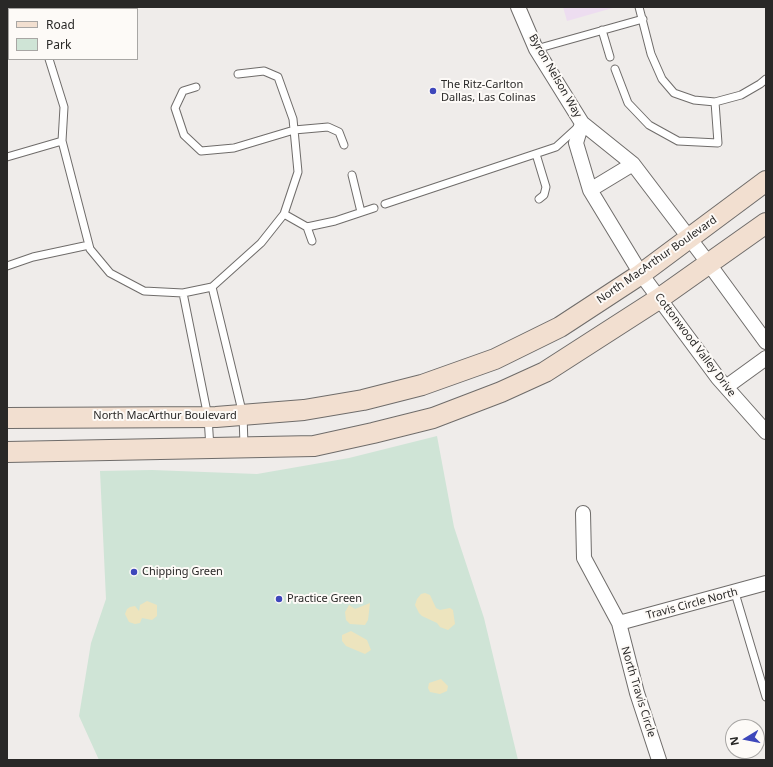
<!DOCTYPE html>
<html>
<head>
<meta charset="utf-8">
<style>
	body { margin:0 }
	#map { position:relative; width:773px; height:767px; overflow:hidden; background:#efecea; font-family:"Noto Sans",sans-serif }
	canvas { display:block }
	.frame { position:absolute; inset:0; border:8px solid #292827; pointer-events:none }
	.legend { position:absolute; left:8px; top:8px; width:130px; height:52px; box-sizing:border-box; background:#fdfaf7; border:1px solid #a8a6a4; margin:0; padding:5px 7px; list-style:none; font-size:12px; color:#292827 }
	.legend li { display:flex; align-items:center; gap:8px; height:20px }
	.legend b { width:20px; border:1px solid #a8a6a4 }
	.north { position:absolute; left:725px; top:719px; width:40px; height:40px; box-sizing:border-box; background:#fdfaf7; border:1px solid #a8a6a4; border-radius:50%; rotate:260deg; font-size:11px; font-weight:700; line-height:16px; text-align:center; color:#292827 }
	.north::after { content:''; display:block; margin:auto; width:14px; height:18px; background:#3e47bb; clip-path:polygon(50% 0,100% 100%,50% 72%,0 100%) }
</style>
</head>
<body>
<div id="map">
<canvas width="773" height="767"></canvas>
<div class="frame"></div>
<ul class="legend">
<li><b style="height:5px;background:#f2dfd0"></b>Road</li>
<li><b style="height:11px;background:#cfe4d6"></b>Park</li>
</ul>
<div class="north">N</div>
</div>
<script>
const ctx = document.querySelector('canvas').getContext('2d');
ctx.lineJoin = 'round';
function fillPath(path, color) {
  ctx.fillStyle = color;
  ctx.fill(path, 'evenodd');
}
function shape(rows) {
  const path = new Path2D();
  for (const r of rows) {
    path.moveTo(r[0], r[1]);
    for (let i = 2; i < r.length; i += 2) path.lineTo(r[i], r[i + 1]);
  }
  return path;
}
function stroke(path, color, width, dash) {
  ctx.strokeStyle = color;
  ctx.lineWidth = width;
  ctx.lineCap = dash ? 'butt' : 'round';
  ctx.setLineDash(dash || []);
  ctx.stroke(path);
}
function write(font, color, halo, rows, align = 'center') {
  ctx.font = font + ' "Noto Sans",sans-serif';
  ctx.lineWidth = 4;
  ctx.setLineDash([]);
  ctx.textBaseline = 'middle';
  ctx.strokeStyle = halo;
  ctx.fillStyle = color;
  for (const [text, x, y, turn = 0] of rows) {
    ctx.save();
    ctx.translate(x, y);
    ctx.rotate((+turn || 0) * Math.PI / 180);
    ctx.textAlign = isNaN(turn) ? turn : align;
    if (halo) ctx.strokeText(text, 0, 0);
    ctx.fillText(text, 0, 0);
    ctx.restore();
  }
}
const commercial = shape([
	[563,7,616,7,567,21]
]);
const green = shape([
	[437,436,454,527,484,618,518,760,99,760,79,716,91,643,106,599,100,471,152,470,257,474,349,458]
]);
const sand = shape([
	[425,593,430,595,436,608,440,610,450,608,453,610,455,624,448,630,440,627,437,623,422,616,419,613,415,605,417,599,421,594],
	[147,601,157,605,157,616,152,620,142,618,140,623,135,624,129,622,125,614,127,609,130,607,135,606,139,611,140,605],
	[370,603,368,620,365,625,350,624,346,620,345,612,349,605,355,609],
	[351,631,367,640,371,650,365,654,346,646,342,641,342,635],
	[441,679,448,686,447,691,440,694,430,692,428,688,429,683]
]);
const lane = shape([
	[33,7,34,9],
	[639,7,651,54,662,79,674,93,694,100,715,102,741,95,760,84,766,79],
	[602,30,610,57],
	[536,49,643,19],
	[49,59,64,107,62,141,90,249,110,273,144,291,183,293,212,287,261,243,284,214,298,172,293,119,278,77,264,71,238,74],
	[615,69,628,103,649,125,678,141,718,143,715,102],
	[196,87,183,91,175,108,184,135,201,151,234,148,294,130,328,127,339,132,344,145],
	[536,154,546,187,544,195,539,199],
	[7,157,62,141],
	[352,175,361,212],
	[385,204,556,147,579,126],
	[284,214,307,227,335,221,374,208],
	[307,227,312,241],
	[7,266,33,257,89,245],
	[212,287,243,415,244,445],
	[183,293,208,417,210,448],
	[735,593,766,697]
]);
const street = shape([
	[518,7,536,49,582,123,633,164,709,264,766,342],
	[582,123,576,143,590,190,641,274,718,378,766,432],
	[590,190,633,164],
	[726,387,766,358],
	[583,513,584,558,619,623,637,693,659,760],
	[619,623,766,583]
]);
const secondary = shape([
	[7,418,216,417,304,410,363,400,422,385,495,359,560,327,641,274,766,181],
	[7,452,314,446,373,433,433,418,501,392,545,372,660,298,766,223]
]);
const markers = [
	[433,91,4,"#3e47bb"],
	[134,572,4,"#3e47bb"],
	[279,599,4,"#3e47bb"]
];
const streetNames = [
	["Byron Nelson Way",555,76,60],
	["North MacArthur Boulevard",657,260,-35],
	["Cottonwood Valley Drive",695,345,53],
	["North MacArthur Boulevard",165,416],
	["Travis Circle North",692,604,-15],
	["North Travis Circle",638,692,73]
];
const poiNames = [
	["The Ritz-Carlton",441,85],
	["Dallas, Las Colinas",441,98],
	["Chipping Green",142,572],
	["Practice Green",287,599]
];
fillPath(commercial, '#edddf0');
fillPath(green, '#cfe4d6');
fillPath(sand, '#ede4be');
stroke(lane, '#6f6c6a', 9);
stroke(street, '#6f6c6a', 16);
stroke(secondary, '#6f6c6a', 22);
stroke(lane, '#fff', 7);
stroke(street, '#fff', 14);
stroke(secondary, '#f2dfd0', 20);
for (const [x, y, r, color] of markers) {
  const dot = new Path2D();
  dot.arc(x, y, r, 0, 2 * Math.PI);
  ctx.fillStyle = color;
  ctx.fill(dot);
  stroke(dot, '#fdfaf7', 1.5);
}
write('11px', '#292827', '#fdfaf7', streetNames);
write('11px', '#292827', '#fdfaf7', poiNames, 'left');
</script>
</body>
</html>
